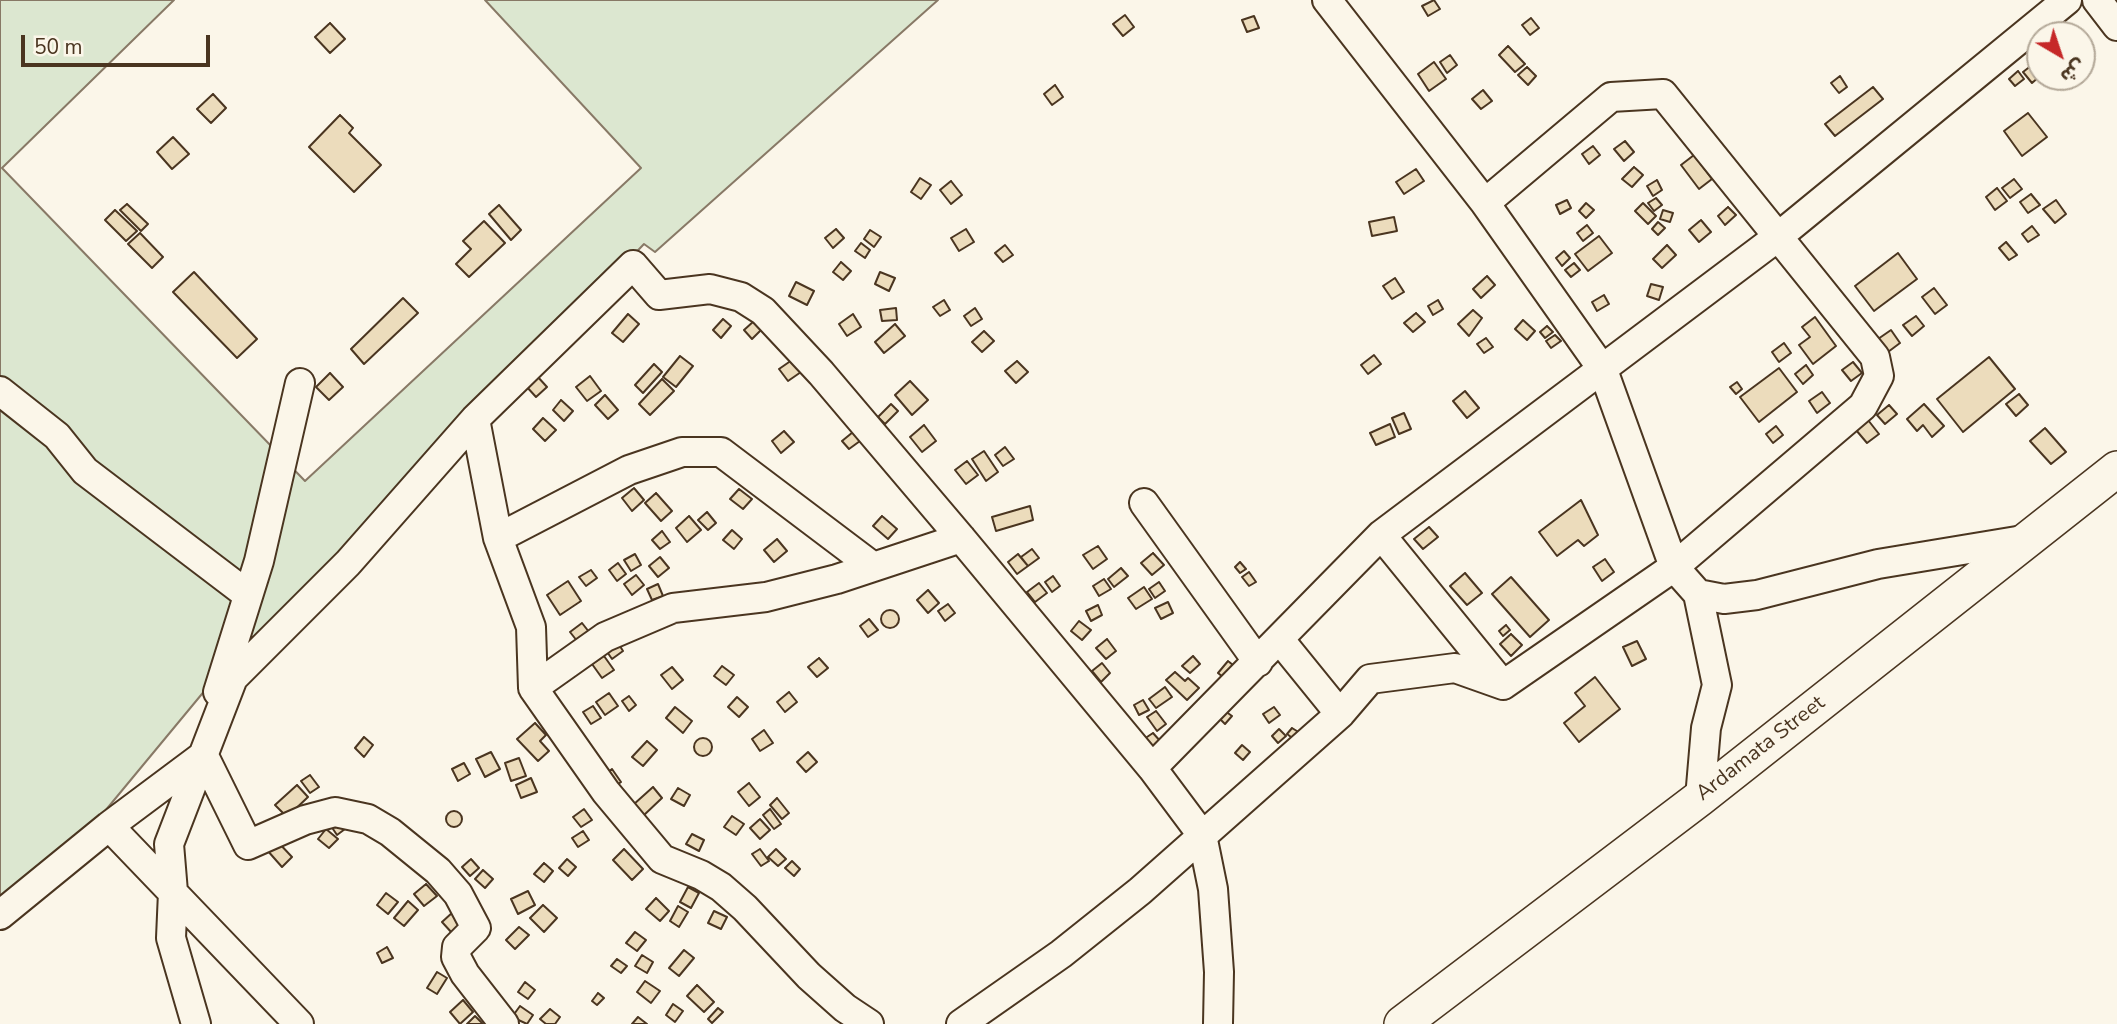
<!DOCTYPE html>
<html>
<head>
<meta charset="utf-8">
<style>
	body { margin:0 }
	#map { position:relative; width:2117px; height:1024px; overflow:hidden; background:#fbf6e9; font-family:"Nunito Sans","Noto Sans Arabic",sans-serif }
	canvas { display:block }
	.north { position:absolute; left:2026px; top:21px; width:70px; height:70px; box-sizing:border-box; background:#fbf6e9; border:2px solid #b4a999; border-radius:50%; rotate:141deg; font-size:19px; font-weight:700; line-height:28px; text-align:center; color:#4a3520 }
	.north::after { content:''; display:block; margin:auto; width:24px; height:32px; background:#c62828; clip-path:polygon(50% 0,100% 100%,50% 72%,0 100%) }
	.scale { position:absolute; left:21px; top:35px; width:189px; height:32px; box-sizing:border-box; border:4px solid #4a3520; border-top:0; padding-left:9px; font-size:21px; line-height:24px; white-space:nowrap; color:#4a3520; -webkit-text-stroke:5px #fbf6e9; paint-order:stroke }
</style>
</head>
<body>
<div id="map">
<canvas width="2117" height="1024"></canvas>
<div class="north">ش</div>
<div class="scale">50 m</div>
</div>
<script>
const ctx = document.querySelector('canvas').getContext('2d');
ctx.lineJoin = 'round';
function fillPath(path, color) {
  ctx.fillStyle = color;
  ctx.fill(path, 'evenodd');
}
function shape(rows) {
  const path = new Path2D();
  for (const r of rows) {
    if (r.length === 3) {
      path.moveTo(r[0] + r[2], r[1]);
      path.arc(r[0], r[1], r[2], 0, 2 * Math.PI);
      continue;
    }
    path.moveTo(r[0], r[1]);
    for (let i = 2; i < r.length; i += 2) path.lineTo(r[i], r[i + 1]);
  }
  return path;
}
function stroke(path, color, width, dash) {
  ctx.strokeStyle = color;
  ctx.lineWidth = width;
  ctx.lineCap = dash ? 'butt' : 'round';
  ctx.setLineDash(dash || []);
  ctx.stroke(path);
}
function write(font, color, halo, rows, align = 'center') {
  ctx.font = font + ' "Nunito Sans",sans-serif';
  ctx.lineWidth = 5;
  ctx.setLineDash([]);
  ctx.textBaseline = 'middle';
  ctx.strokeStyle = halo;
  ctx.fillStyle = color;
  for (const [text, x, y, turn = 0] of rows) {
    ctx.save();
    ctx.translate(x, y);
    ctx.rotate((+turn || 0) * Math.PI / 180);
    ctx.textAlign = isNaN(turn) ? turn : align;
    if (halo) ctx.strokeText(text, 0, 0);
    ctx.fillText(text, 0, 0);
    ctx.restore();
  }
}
const green = shape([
	[0,0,174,0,2,168,305,481,641,168,485,0,938,0,655,252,644,244,339,563,211,683,105,811,0,899,0,0]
]);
const building = shape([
	[1434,0,1440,9,1428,16,1422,6,1434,0],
	[1125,15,1134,27,1123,36,1113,24,1125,15],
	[1254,16,1259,28,1247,32,1242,20,1254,16],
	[1531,18,1539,28,1530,35,1522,25,1531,18],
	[330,23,345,39,330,53,315,37,330,23],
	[1508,46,1525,64,1515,72,1499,55,1508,46],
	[1450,55,1457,65,1447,73,1440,62,1450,55],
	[1434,62,1446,79,1429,91,1418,74,1434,62],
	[2032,65,2040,76,2032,83,2023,72,2032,65],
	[1527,67,1536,76,1528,85,1518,75,1527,67],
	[2018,71,2024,79,2015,86,2009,79,2018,71],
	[1840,76,1847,87,1839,93,1831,83,1840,76],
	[1055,85,1063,97,1052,105,1044,94,1055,85],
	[1873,87,1883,99,1835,136,1825,124,1873,87],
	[1483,90,1492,101,1481,109,1472,99,1483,90],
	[213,94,226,108,211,123,197,109,213,94],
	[2028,113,2047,137,2022,156,2004,131,2028,113],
	[340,115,353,128,349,133,381,165,354,192,309,147,340,115],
	[173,137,189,154,172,169,157,152,173,137],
	[1625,141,1634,152,1624,161,1614,149,1625,141],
	[1593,146,1600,155,1589,164,1582,154,1593,146],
	[1694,155,1712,179,1699,189,1681,165,1694,155],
	[1634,167,1643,175,1632,187,1622,179,1634,167],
	[1416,169,1424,181,1404,194,1396,182,1416,169],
	[920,178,931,185,921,199,911,192,920,178],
	[2014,179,2022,189,2010,198,2002,188,2014,179],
	[1657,180,1662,190,1653,196,1647,186,1657,180],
	[951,181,962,195,951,204,940,190,951,181],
	[1997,188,2007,201,1995,210,1986,197,1997,188],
	[2031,194,2040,205,2028,213,2020,202,2031,194],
	[1656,198,1662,205,1654,211,1648,203,1656,198],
	[1567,200,1571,208,1560,214,1556,205,1567,200],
	[2056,200,2066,214,2055,223,2043,209,2056,200],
	[1586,203,1594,210,1586,218,1579,211,1586,203],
	[1643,203,1656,216,1648,224,1635,211,1643,203],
	[127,204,148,224,141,231,120,210,127,204],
	[499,205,521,230,511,240,489,214,499,205],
	[1728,207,1736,215,1725,225,1718,216,1728,207],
	[115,210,137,231,126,241,105,220,115,210],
	[1663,210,1673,213,1670,222,1660,219,1663,210],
	[1394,217,1397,231,1372,236,1369,222,1394,217],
	[1701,220,1711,232,1699,242,1689,230,1701,220],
	[484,221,505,243,469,277,456,264,471,249,463,241,484,221],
	[1658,222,1665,228,1658,235,1652,229,1658,222],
	[1587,225,1593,233,1583,241,1577,233,1587,225],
	[2032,226,2039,235,2028,242,2022,234,2032,226],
	[836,229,844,238,833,248,825,238,836,229],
	[966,229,974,242,959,251,951,238,966,229],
	[870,230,881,237,874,247,864,239,870,230],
	[140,233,163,257,152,268,128,244,140,233],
	[1599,236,1612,253,1588,271,1575,254,1599,236],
	[2006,242,2017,255,2009,260,1999,248,2006,242],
	[861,243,870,250,865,258,855,251,861,243],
	[1005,245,1013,255,1003,262,995,253,1005,245],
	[1667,245,1676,255,1662,268,1653,259,1667,245],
	[1564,251,1570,258,1562,266,1556,258,1564,251],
	[1898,253,1917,279,1874,311,1855,286,1898,253],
	[841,262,851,271,843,280,833,272,841,262],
	[1574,263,1580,270,1571,277,1565,270,1574,263],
	[194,272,257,339,237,358,173,292,194,272],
	[880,272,895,278,889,291,875,284,880,272],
	[1487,276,1495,285,1481,298,1473,289,1487,276],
	[1395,278,1404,292,1392,299,1383,286,1395,278],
	[796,282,814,291,807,305,789,296,796,282],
	[1651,284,1663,287,1659,300,1647,296,1651,284],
	[1934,288,1947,305,1935,314,1922,297,1934,288],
	[1604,295,1609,304,1597,311,1592,302,1604,295],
	[403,298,418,313,364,364,351,349,403,298],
	[944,300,950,310,940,316,933,307,944,300],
	[1438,300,1443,309,1433,315,1428,306,1438,300],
	[896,308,897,320,882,321,880,310,896,308],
	[975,308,982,319,971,326,964,316,975,308],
	[1473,310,1482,318,1469,336,1458,324,1473,310],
	[1416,313,1425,322,1413,332,1404,323,1416,313],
	[628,314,639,324,623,342,612,333,628,314],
	[853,314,861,327,847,336,839,324,853,314],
	[1916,316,1924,326,1912,336,1903,325,1916,316],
	[1815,317,1836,346,1813,364,1799,345,1810,337,1802,327,1815,317],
	[723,319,731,326,721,338,713,330,723,319],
	[1523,320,1535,331,1527,340,1515,329,1523,320],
	[754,321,762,329,752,339,744,330,754,321],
	[895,324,905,336,884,353,875,342,895,324],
	[1547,326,1553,332,1545,338,1540,332,1547,326],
	[1891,330,1900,343,1888,352,1878,339,1891,330],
	[984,331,994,341,982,352,972,342,984,331],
	[1555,335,1561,341,1551,348,1546,341,1555,335],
	[1486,338,1493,347,1484,353,1477,344,1486,338],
	[1784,343,1791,353,1779,362,1772,352,1784,343],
	[1374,355,1381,364,1368,374,1361,365,1374,355],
	[680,356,693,366,676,387,663,377,680,356],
	[1989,357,2015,389,1963,432,1937,399,1989,357],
	[792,360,801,372,788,381,779,369,792,360],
	[1017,361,1028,372,1016,383,1005,371,1017,361],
	[1853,362,1862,373,1851,381,1842,370,1853,362],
	[654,364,662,372,643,393,635,385,654,364],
	[1806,365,1813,375,1803,384,1795,374,1806,365],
	[1779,368,1797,392,1759,422,1740,397,1779,368],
	[330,373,343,387,329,400,316,387,330,373],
	[537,376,547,387,536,397,526,386,537,376],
	[590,376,601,391,587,401,576,387,590,376],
	[662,379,674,391,650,415,639,404,662,379],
	[910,381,928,400,912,415,895,395,910,381],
	[1737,382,1742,389,1736,394,1730,387,1737,382],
	[1465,391,1479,408,1467,418,1453,401,1465,391],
	[1822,392,1830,403,1817,413,1809,401,1822,392],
	[2019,394,2028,405,2016,416,2006,404,2019,394],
	[605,395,618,410,608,419,595,405,605,395],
	[561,400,573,411,564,421,553,410,561,400],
	[891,404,898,411,885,424,878,417,891,404],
	[1924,404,1944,426,1932,437,1923,425,1917,431,1907,419,1924,404],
	[1889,405,1897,414,1885,424,1877,415,1889,405],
	[1404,413,1411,429,1399,434,1392,418,1404,413],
	[543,418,556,430,545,441,533,429,543,418],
	[1868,420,1879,434,1867,443,1856,430,1868,420],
	[1390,424,1395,437,1376,445,1370,433,1390,424],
	[924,425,936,441,922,452,910,437,924,425],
	[1776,426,1783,435,1773,443,1766,434,1776,426],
	[2045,428,2066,452,2051,464,2030,441,2045,428],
	[784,431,794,442,781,453,772,441,784,431],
	[853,432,860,441,849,449,842,441,853,432],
	[1005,447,1014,459,1003,466,995,455,1005,447],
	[984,451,998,472,986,481,972,459,984,451],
	[967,461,978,475,966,484,955,470,967,461],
	[634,488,644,500,632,511,622,498,634,488],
	[739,489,752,499,743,509,730,499,739,489],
	[656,493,672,511,661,521,645,503,656,493],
	[1581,500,1598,535,1584,546,1578,540,1557,556,1539,532,1581,500],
	[1030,506,1033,520,996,531,992,517,1030,506],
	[707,512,716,523,708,530,698,520,707,512],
	[689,516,701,530,687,542,676,528,689,516],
	[882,516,897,529,888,539,873,526,882,516],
	[1429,527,1438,537,1423,549,1414,539,1429,527],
	[732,530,742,539,734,549,723,540,732,530],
	[662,531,670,542,660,549,652,540,662,531],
	[777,539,787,551,774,562,764,550,777,539],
	[1098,546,1107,559,1093,569,1083,555,1098,546],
	[1032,549,1039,558,1028,566,1021,557,1032,549],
	[1153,553,1164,565,1152,575,1141,563,1153,553],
	[635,554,641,565,631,571,624,560,635,554],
	[1018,554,1028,566,1017,574,1008,562,1018,554],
	[660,557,669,568,658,577,649,566,660,557],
	[1605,559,1614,572,1602,581,1593,567,1605,559],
	[1240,562,1246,569,1240,573,1235,567,1240,562],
	[618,563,626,574,617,581,609,570,618,563],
	[1121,568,1128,576,1114,587,1108,579,1121,568],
	[591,570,597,578,586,586,579,577,591,570],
	[1249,572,1256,582,1249,586,1242,577,1249,572],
	[1465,573,1482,593,1467,605,1450,586,1465,573],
	[636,575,644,585,632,595,624,584,636,575],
	[1053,576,1060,586,1052,592,1045,582,1053,576],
	[1511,577,1549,620,1530,637,1492,594,1511,577],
	[1104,579,1111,589,1099,596,1093,586,1104,579],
	[568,581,581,601,560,615,547,595,568,581],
	[1159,582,1165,591,1155,598,1149,589,1159,582],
	[1039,583,1047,593,1035,602,1027,592,1039,583],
	[658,584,663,596,652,600,647,589,658,584],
	[1144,587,1152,599,1136,609,1128,598,1144,587],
	[928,590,939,603,928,613,917,600,928,590],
	[1168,602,1173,613,1161,619,1155,608,1168,602],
	[948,604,955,613,945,621,938,611,948,604],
	[1098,605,1102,615,1091,621,1086,611,1098,605],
	[890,619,9],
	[869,619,878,630,868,637,860,626,869,619],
	[1079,621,1091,630,1082,640,1071,631,1079,621],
	[582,623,593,637,581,646,570,632,582,623],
	[1506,625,1510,630,1503,636,1499,631,1506,625],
	[1511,634,1522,645,1511,656,1500,644,1511,634],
	[615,638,623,651,612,659,603,646,615,638],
	[1107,639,1116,651,1106,659,1096,648,1107,639],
	[1637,641,1646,659,1632,666,1623,647,1637,641],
	[604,656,614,670,602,678,592,664,604,656],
	[1193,656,1200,664,1190,673,1182,666,1193,656],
	[819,658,828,668,817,677,808,667,819,658],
	[1228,661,1239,670,1229,682,1218,673,1228,661],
	[1102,663,1110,673,1101,682,1092,671,1102,663],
	[722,666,734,675,726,685,714,676,722,666],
	[672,667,683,680,672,689,661,675,672,667],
	[1175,672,1185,681,1188,678,1199,688,1187,700,1166,680,1175,672],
	[1595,677,1620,709,1579,742,1564,723,1585,706,1575,693,1595,677],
	[1165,687,1172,697,1156,708,1149,699,1165,687],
	[789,692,797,702,785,712,777,702,789,692],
	[609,693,618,706,605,715,596,702,609,693],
	[629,696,636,705,629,711,622,701,629,696],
	[737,697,748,707,739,717,728,707,737,697],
	[1143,700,1149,710,1139,715,1134,705,1143,700],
	[593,706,601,718,591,724,583,712,593,706],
	[675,707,692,721,683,733,666,718,675,707],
	[1274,707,1280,715,1269,723,1263,714,1274,707],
	[1156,711,1166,724,1157,731,1147,717,1156,711],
	[1225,711,1232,716,1225,724,1219,718,1225,711],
	[535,723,546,735,540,741,549,751,538,761,517,739,535,723],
	[1292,728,1300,733,1295,740,1287,734,1292,728],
	[1279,729,1286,736,1278,743,1272,736,1279,729],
	[764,730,773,743,760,751,752,739,764,730],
	[1153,733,1161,742,1152,749,1144,739,1153,733],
	[364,737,373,745,364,757,355,748,364,737],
	[703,747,9],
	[647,741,657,750,643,766,632,757,647,741],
	[1242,745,1250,752,1243,760,1235,753,1242,745],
	[491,752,500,769,485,777,476,759,491,752],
	[808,752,817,762,806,772,797,762,808,752],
	[519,758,526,776,511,781,505,763,519,758],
	[464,763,470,774,458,781,452,769,464,763],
	[612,769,621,782,609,791,600,778,612,769],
	[310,775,319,787,310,793,301,781,310,775],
	[531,778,537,792,521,798,516,785,531,778],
	[749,783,760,797,749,806,738,792,749,783],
	[297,785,308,797,287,817,275,805,297,785],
	[653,787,662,798,643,816,633,805,653,787],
	[678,788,690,795,684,806,671,799,678,788],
	[777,798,789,813,782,819,770,805,777,798],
	[584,809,592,820,581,827,573,817,584,809],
	[770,809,781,824,774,829,763,815,770,809],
	[454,819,8],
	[732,816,744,824,736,835,724,827,732,816],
	[760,819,770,830,760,839,750,828,760,819],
	[338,820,345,829,337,835,331,826,338,820],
	[326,829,338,839,329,848,318,839,326,829],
	[583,831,589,840,578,847,572,838,583,831],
	[692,834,704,840,699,851,686,844,692,834],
	[277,841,292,857,282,867,267,850,277,841],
	[624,849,643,869,632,880,613,860,624,849],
	[760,849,769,861,761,866,752,854,760,849],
	[776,849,786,859,778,866,768,857,776,849],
	[471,859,479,868,470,876,462,867,471,859],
	[567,859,576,867,568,876,559,868,567,859],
	[792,861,800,869,794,876,785,868,792,861],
	[544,863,553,871,544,882,534,874,544,863],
	[483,870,493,879,485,888,475,879,483,870],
	[426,884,437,896,424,906,414,894,426,884],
	[688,887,699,893,691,908,680,902,688,887],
	[528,891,535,905,518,914,511,899,528,891],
	[386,893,398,902,388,914,377,905,386,893],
	[656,898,669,911,660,921,646,909,656,898],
	[408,901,418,910,404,926,394,918,408,901],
	[543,905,557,918,544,932,530,918,543,905],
	[678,906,688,912,679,927,670,921,678,906],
	[714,911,727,917,721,929,708,923,714,911],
	[453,912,463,923,452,933,442,922,453,912],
	[519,927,529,935,515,949,506,940,519,927],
	[635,932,646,940,637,951,626,943,635,932],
	[387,947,393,958,382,963,377,953,387,947],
	[684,950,694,958,679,976,669,968,684,950],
	[642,955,653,962,647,973,635,966,642,955],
	[617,959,627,966,621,973,611,966,617,959],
	[437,972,447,978,437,994,427,988,437,972],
	[645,981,660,991,651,1003,637,992,645,981],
	[525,982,535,990,528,999,518,992,525,982],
	[697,985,714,1002,704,1012,687,996,697,985],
	[598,993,604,998,597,1005,592,1001,598,993],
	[463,1000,473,1012,460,1024,450,1012,463,1000],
	[673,1004,683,1011,675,1022,666,1015,673,1004],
	[520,1006,533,1015,527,1024,512,1017,520,1006],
	[718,1008,723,1012,712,1023,708,1019,718,1008],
	[550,1009,560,1017,555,1024,546,1024,540,1019,550,1009],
	[475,1016,483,1024,467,1024,475,1016],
	[638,1017,647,1024,632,1024,638,1017]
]);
const minor = shape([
	[1327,0,1485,203,1603,370,1674,567,1698,594,1724,599,1757,595,1878,564,2023,540],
	[2097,0,2117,26],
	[0,391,57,436,85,471,248,595],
	[475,419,498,538,531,627,533,688,606,792,662,859,701,875,721,887,745,908,809,976,845,1008,869,1024],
	[1144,503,1258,662],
	[1381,535,1503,685,1674,567,1863,406,1879,376,1875,357,1663,94,1611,97,1485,203],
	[498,538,629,470,682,452,721,452,872,566],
	[1698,594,1717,685,1706,728,1700,798],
	[533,688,605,637,673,608,766,597,837,579,961,538],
	[218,692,259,561,300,383],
	[1340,714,1370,679,1455,668,1503,685],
	[204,756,248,845,305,820,335,812,368,819,390,832,438,871,458,894,476,928,457,947,456,957,465,974,504,1024],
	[1152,768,1381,535,1779,236,2067,0],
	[109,826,299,1024],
	[0,915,109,826,204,755],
	[196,1024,171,938,173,892,169,844,233,678,348,563,475,419,633,265,659,295,710,289,741,297,763,311,821,373,961,538,1152,768,1202,835,1213,889,1219,972,1218,1024],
	[961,1024,1061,954,1140,891,1340,714,1280,640]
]);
const major = shape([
	[1402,1024,1700,798,2117,469]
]);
const streetNames = [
	["Ardamata Street",1761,749,-38]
];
fillPath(green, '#dce7d0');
stroke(green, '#887966', 2);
fillPath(building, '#ecdcbc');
stroke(building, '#4a3520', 2);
stroke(minor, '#4a3520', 32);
stroke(major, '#4a3520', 38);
stroke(minor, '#fbf6e9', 28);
stroke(major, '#fbf6e9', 35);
write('21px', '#4a3520', '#fbf6e9', streetNames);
</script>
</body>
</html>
